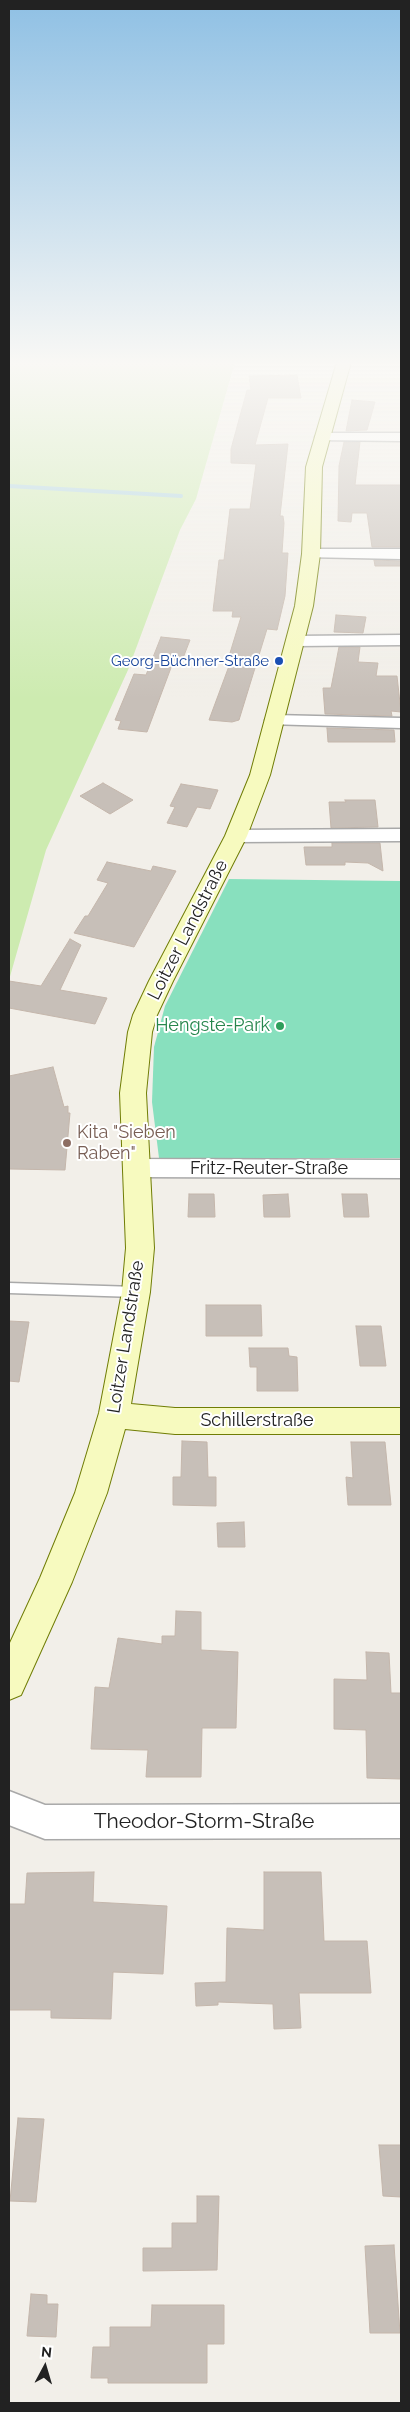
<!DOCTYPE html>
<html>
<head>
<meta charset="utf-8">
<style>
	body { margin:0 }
	#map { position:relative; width:410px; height:2412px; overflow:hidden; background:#f2efe9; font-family:Raleway,sans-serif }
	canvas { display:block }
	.frame { position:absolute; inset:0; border:10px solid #222; pointer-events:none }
	.north { position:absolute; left:20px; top:2342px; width:50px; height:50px; -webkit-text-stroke:4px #fff; paint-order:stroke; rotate:6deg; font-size:14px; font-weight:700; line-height:20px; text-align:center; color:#222 }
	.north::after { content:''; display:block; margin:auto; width:18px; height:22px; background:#222; clip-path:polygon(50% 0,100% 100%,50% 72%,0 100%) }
</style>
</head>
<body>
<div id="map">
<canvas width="410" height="2412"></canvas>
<div class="frame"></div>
<div class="north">N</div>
</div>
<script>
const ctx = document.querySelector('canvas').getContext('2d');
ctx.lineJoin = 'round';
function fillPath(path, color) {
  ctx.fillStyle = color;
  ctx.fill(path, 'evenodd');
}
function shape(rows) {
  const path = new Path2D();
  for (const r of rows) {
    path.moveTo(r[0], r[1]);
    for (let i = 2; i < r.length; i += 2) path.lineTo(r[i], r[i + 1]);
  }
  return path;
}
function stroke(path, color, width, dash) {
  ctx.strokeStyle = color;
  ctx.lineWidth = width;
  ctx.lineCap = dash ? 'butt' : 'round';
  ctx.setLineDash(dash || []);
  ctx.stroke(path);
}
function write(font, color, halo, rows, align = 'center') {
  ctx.font = font + ' Raleway,sans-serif';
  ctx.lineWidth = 4;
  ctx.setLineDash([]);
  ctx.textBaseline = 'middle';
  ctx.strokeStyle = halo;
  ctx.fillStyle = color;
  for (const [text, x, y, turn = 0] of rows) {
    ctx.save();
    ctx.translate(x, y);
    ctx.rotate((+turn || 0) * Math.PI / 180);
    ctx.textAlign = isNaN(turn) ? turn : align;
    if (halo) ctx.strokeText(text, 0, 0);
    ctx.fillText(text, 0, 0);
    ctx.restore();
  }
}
const grass = shape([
	[9,362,235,362,196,499,180,530,128,670,46,850,9,980]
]);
const pitch = shape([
	[229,879,401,881,401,1158,159,1158,152,1102,154,1047,165,1006]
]);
const stream = shape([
	[9,486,181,496]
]);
const building = shape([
	[297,375,301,398,268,398,255,445,288,444,280,516,283,516,284,523,282,553,288,553,285,596,277,630,267,629,239,720,232,722,209,720,229,666,226,666,241,617,232,617,233,611,213,611,219,560,224,560,230,509,250,509,256,464,231,463,231,449,247,390,251,390,249,376,297,375],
	[352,400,375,402,367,430,346,431,352,400],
	[344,442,360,442,355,485,401,485,401,547,372,547,367,513,352,513,351,522,338,521,339,466,344,442],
	[374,560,401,561,401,566,375,566,374,560],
	[336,615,366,617,363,633,334,632,336,615],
	[161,637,190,640,183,658,175,657,147,732,118,729,121,721,115,720,134,674,146,675,161,637],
	[339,647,360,647,358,662,378,663,376,676,397,676,401,712,391,711,392,716,325,714,323,688,331,688,339,647],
	[327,728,394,730,395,742,328,742,327,728],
	[103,783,133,800,110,814,80,796,103,783],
	[181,784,218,790,210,809,197,807,187,827,167,823,175,807,170,806,181,784],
	[345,800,375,800,378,827,331,828,329,802,346,802,345,800],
	[332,843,380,843,383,871,368,863,345,862,345,865,306,865,304,847,332,847,332,843],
	[107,862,151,871,153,866,176,871,134,947,74,933,85,916,88,916,108,883,97,880,107,862],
	[70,939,81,945,60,990,107,998,95,1024,9,1008,9,981,41,986,70,939],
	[53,1067,64,1107,68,1106,68,1113,70,1113,65,1170,9,1169,9,1076,53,1067],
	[189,1194,214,1194,215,1217,188,1217,189,1194],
	[288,1194,290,1217,264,1217,263,1195,288,1194],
	[342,1194,367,1194,369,1217,344,1217,342,1194],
	[206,1305,261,1305,262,1336,206,1336,206,1305],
	[9,1321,29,1322,19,1382,9,1381,9,1321],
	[356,1326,381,1326,386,1366,360,1366,356,1326],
	[249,1348,288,1348,289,1356,297,1357,298,1391,257,1391,257,1367,250,1367,249,1348],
	[182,1441,207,1442,208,1477,216,1477,216,1506,173,1505,173,1477,181,1477,182,1441],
	[351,1442,385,1442,391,1505,348,1505,346,1477,353,1478,351,1442],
	[244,1522,245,1547,218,1547,217,1523,244,1522],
	[176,1611,201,1612,201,1650,238,1652,236,1728,202,1728,201,1777,146,1777,148,1750,91,1749,95,1687,109,1688,118,1638,162,1644,162,1636,175,1636,176,1611],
	[366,1652,389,1653,391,1693,401,1693,401,1779,367,1778,366,1730,334,1729,334,1679,367,1680,366,1652],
	[94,1872,93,1902,167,1906,163,1974,113,1972,111,2019,51,2018,51,2010,9,2010,9,1904,25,1904,27,1873,94,1872],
	[264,1872,321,1872,324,1941,367,1941,371,1993,299,1993,301,2028,274,2029,273,2004,218,2002,218,2005,196,2006,195,1983,226,1982,227,1928,264,1930,264,1872],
	[18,2118,44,2119,36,2202,10,2201,18,2118],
	[379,2145,401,2145,401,2197,383,2196,379,2145],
	[197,2196,219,2196,217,2270,143,2271,143,2248,172,2248,172,2223,197,2223,197,2196],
	[394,2245,400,2333,370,2333,365,2246,394,2245],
	[31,2294,47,2295,47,2304,58,2304,56,2337,27,2336,31,2294],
	[152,2305,224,2305,224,2344,207,2344,207,2383,108,2383,108,2378,91,2378,93,2347,110,2347,110,2327,151,2327,152,2305]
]);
const lane = shape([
	[9,1283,136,1287,141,1288,143,1292,141,1296,136,1297,9,1293,9,1283]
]);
const street = shape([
	[322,433,401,433,401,441,317,440,315,437,317,434,322,433],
	[311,549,401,549,401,559,305,557,303,554,311,549],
	[401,635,401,645,296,646,290,645,287,641,290,637,296,636,401,635],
	[274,715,401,718,401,728,268,724,265,720,268,716,274,715],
	[401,829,401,841,236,842,229,840,226,836,229,832,236,830,401,829],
	[137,1159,401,1160,401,1178,137,1177,128,1174,125,1168,128,1162,137,1159],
	[9,1791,45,1805,401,1804,401,1838,45,1839,9,1825,9,1791]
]);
const secondary = shape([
	[337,362,351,362,322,467,320,554,313,606,270,775,247,836,173,981,157,1015,152,1032,146,1093,154,1248,150,1292,131,1404,175,1408,401,1408,401,1434,175,1434,125,1429,107,1493,72,1582,21,1695,9,1700,9,1645,40,1578,75,1493,99,1413,122,1292,126,1248,120,1093,128,1032,133,1015,149,981,225,836,250,775,295,606,302,554,306,467,337,362]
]);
const markers = [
	[279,661,5,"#1a4fb4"],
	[280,1026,5,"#2e9e5b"],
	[67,1143,5,"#8d6e63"]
];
const farTransitnames = [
	["Georg-Büchner-Straße",269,661]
];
const streetNames = [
	["Loitzer Landstraße",188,930,-63],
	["Fritz-Reuter-Straße",269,1169],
	["Loitzer Landstraße",126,1337,-81],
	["Schillerstraße",257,1421]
];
const leisureNames = [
	["Hengste-Park",270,1026]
];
const educationNames = [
	["Kita \"Sieben",77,1133],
	["Raben\"",77,1154]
];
const nearStreetnames = [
	["Theodor-Storm-Straße",204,1822]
];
fillPath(grass, '#cdebb0');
fillPath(pitch, '#88e0be');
stroke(stream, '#aad3df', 4);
fillPath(building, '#c7bfb8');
stroke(building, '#c4b6ab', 1);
stroke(lane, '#a9a9a9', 3);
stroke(street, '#a9a9a9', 3);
stroke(secondary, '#707d05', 2);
fillPath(lane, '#fff');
fillPath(street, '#fff');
fillPath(secondary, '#f7fabf');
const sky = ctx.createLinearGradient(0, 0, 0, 699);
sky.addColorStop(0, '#8fc0e4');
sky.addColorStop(0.52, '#f9f8f5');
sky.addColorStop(1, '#f9f8f500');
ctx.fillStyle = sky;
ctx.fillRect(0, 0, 410, 699);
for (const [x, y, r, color] of markers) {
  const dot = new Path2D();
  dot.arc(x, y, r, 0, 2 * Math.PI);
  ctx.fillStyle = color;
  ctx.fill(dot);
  stroke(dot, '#fff', 2);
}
write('15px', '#164399', '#fff', farTransitnames, 'right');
write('18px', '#222', '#fff', streetNames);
write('18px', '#27864d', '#fff', leisureNames, 'right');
write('18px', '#785e54', '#fff', educationNames, 'left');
write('21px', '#222', '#fff', nearStreetnames);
</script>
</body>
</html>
